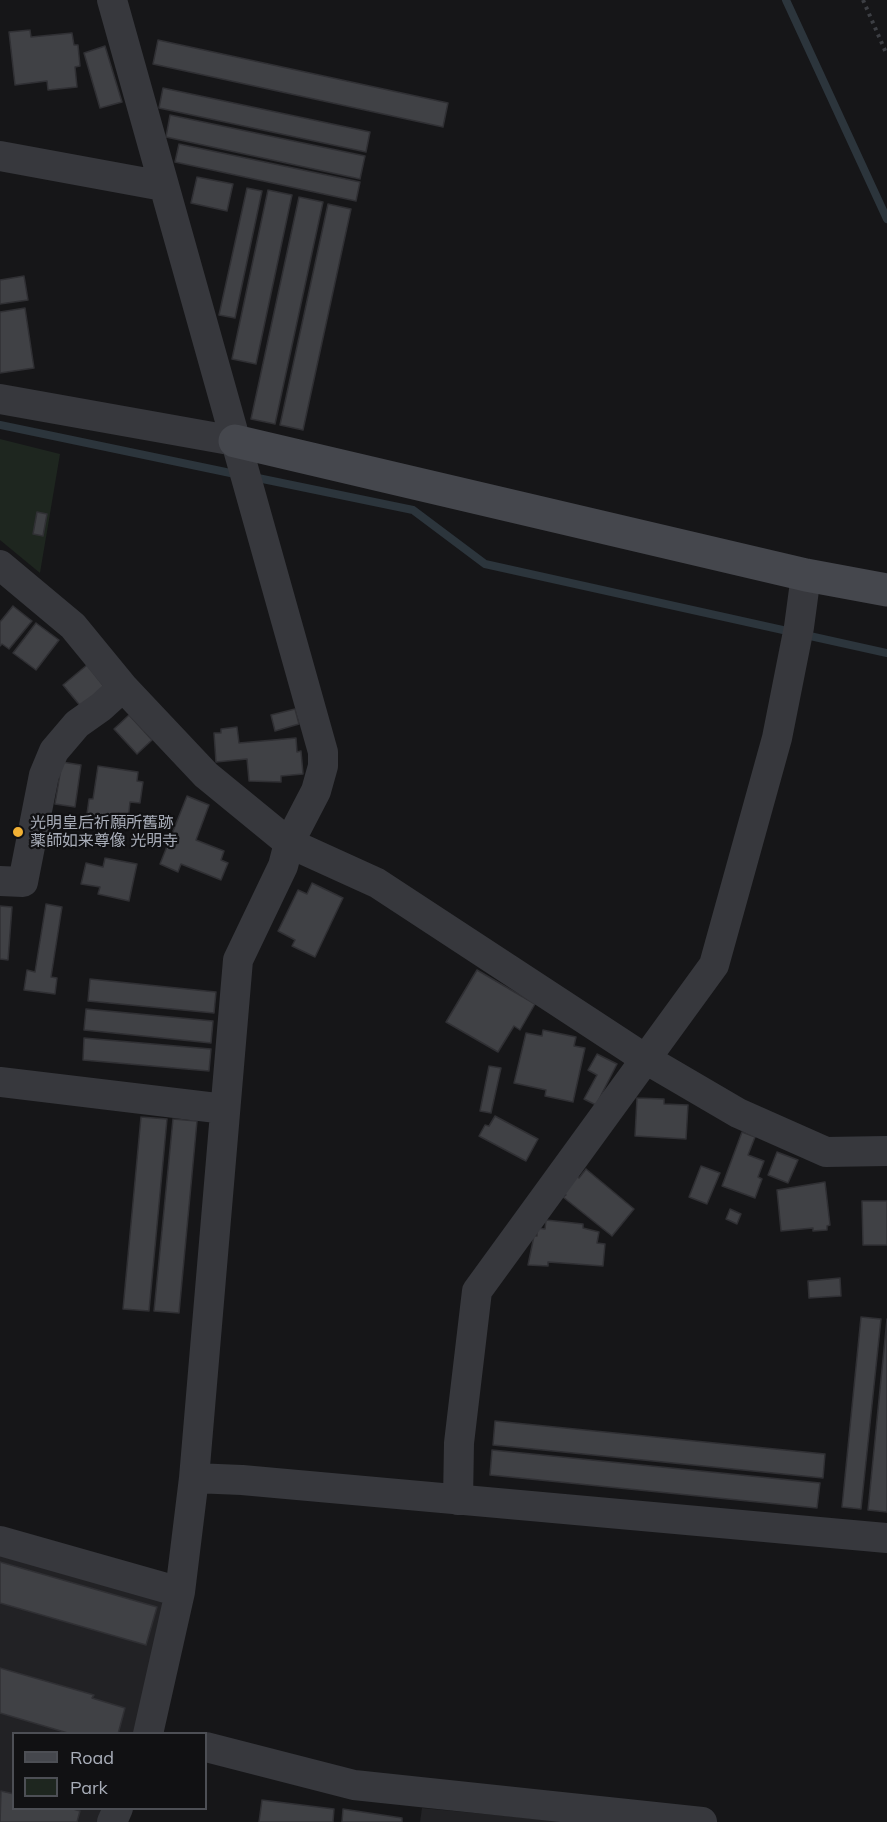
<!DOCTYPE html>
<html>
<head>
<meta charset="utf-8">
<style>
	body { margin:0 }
	#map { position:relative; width:887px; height:1822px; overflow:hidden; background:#161618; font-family:Mulish,sans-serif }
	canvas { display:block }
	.legend { position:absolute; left:12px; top:1732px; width:195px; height:78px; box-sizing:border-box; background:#111113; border:2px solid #4d4f55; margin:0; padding:8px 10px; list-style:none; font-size:18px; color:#a8adb8 }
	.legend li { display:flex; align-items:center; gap:12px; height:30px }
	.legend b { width:30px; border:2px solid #4d4f55 }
</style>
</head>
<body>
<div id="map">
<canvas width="887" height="1822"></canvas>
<ul class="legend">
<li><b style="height:8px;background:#45474d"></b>Road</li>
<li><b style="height:16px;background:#1e261f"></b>Park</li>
</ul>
</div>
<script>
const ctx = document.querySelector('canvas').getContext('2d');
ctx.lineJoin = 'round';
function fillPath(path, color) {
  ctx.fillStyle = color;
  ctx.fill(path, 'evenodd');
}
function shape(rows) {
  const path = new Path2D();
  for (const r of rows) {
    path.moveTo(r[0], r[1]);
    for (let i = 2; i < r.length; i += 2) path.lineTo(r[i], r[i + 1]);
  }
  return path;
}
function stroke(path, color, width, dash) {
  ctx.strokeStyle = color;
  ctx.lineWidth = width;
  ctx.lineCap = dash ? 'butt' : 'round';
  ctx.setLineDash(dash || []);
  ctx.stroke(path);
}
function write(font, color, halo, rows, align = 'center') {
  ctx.font = font + ' Mulish,"Noto Sans JP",sans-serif';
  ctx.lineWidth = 4.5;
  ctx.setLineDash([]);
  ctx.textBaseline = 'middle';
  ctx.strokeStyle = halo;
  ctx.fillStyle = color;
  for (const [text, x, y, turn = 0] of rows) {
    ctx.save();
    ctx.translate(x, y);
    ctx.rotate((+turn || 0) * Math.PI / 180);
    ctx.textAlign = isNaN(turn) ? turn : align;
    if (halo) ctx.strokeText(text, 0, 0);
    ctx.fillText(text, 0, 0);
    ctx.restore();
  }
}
const built = shape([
	[0,1549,156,1592,167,1611,134,1733,14,1734,14,1808,101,1809,97,1822,0,1822],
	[422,1808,570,1822,420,1822]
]);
const green = shape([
	[0,439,60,454,40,573,0,540]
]);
const stream = shape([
	[786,0,887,219],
	[0,425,240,475],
	[253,477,413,510,485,564,887,653]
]);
const building = shape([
	[30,30,31,37,72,33,74,45,78,45,80,66,75,67,77,87,48,90,47,81,15,85,9,32,30,30],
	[158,40,448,103,443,127,153,64,158,40],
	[105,46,122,102,100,108,84,53,105,46],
	[163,88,370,132,366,152,159,108,163,88],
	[170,115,365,156,360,179,166,137,170,115],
	[179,144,360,182,356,201,175,162,179,144],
	[197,177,233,184,227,211,191,203,197,177],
	[247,188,262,191,235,318,219,315,247,188],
	[268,190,292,195,256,364,232,359,268,190],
	[299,197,323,202,275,424,251,419,299,197],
	[328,204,351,209,303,430,280,425,328,204],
	[24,276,28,300,0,304,0,280,24,276],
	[25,308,34,368,0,373,0,312,25,308],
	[37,512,47,514,43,536,33,534,37,512],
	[13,606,32,621,9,649,2,644,0,646,0,622,13,606],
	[36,623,59,640,36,670,13,653,36,623],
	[87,665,106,689,82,708,63,685,87,665],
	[295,709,299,724,275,731,271,715,295,709],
	[129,715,152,740,137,754,114,729,129,715],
	[237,727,239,743,296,738,297,752,301,751,303,774,281,776,281,782,249,781,247,759,216,762,214,733,221,733,221,729,237,727],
	[62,762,81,765,75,807,55,804,62,762],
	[98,766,138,772,137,781,143,782,140,803,130,802,128,820,87,814,89,799,93,799,98,766],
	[187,796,209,805,196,840,224,851,221,860,228,863,221,880,181,864,178,872,160,864,187,796],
	[105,858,137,864,129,901,98,894,100,887,81,884,86,863,103,867,105,858],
	[312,883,343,898,315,957,292,946,295,940,278,931,298,890,307,894,312,883],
	[46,904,62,907,51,977,57,978,55,994,24,990,27,970,35,972,46,904],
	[0,906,12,907,8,960,0,959,0,906],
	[477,970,535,1004,520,1030,514,1026,498,1052,446,1022,477,970],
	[90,979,216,992,214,1013,88,1001,90,979],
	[86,1009,213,1021,211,1043,84,1030,86,1009],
	[543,1030,576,1037,574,1046,585,1048,573,1102,545,1096,546,1090,514,1083,526,1033,542,1036,543,1030],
	[84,1038,211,1049,209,1071,83,1060,84,1038],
	[597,1054,617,1064,596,1105,584,1099,597,1075,588,1070,597,1054],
	[489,1066,501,1068,491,1113,480,1111,489,1066],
	[637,1098,664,1099,664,1104,688,1105,686,1139,635,1136,637,1098],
	[495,1116,538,1139,526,1161,479,1136,485,1125,489,1126,495,1116],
	[141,1117,167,1119,149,1311,123,1309,141,1117],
	[173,1119,197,1121,179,1313,154,1311,173,1119],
	[742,1132,755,1137,748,1155,764,1161,758,1177,762,1179,755,1198,722,1186,742,1132],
	[777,1152,798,1160,788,1183,768,1175,777,1152],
	[701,1166,720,1173,707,1204,689,1197,701,1166],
	[586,1169,634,1209,612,1236,563,1197,566,1195,562,1191,576,1175,579,1178,586,1169],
	[825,1182,830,1225,827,1226,827,1230,813,1231,813,1228,781,1231,777,1190,825,1182],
	[862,1201,887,1201,887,1245,863,1245,862,1201],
	[730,1209,741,1214,737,1224,726,1219,730,1209],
	[546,1220,583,1224,583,1228,599,1232,597,1243,605,1244,603,1266,548,1262,548,1266,528,1265,534,1236,537,1236,537,1228,545,1229,546,1220],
	[840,1278,841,1296,809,1298,808,1281,840,1278],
	[861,1317,881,1319,861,1509,842,1507,861,1317],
	[887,1319,887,1512,868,1510,887,1319],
	[495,1421,825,1454,823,1478,493,1445,495,1421],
	[492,1450,820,1483,817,1508,490,1475,492,1450],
	[0,1562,157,1607,146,1645,0,1603,0,1562],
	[0,1668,94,1695,92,1698,125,1708,118,1734,71,1734,0,1713,0,1668],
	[1,1791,14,1794,14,1808,70,1808,80,1811,77,1822,0,1822,1,1791],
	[262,1800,334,1809,333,1822,259,1822,262,1800],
	[343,1809,402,1818,402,1822,342,1822,343,1809]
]);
const path = shape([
	[863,0,887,55]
]);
const street = shape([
	[112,0,323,752,323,766,316,791,289,843,283,866,238,960,194,1478,180,1592,148,1734],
	[0,156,163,186],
	[0,399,235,441],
	[0,565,73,626,123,687,206,775,289,843,377,883,644,1058,738,1113,826,1152,887,1151],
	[0,881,23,882,44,775,54,751,77,724,101,707,123,687],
	[0,1082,225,1109],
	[194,1478,242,1480,887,1538],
	[458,1500,459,1443,477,1291,714,965,777,738,799,627,806,575],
	[0,1541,180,1592],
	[206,1747,354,1785,702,1822],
	[112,1822,118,1808]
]);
const secondary = shape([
	[235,441,806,575,887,590]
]);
const markers = [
	[18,832,6,"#f2b134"]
];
const poiNames = [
	["光明皇后祈願所舊跡",30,823],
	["薬師如来尊像 光明寺",30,841]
];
fillPath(built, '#222225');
fillPath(green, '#1e261f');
stroke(stream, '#2c353c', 8);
fillPath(building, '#404145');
stroke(building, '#303034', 1.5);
stroke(path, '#3d3f44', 4, [3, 4.5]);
stroke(street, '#37383d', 30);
stroke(secondary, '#45474d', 33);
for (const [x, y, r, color] of markers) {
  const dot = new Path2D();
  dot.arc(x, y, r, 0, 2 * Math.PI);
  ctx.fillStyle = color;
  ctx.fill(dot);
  stroke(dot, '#111113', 2);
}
write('16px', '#a8adb8', '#111113', poiNames, 'left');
</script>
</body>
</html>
